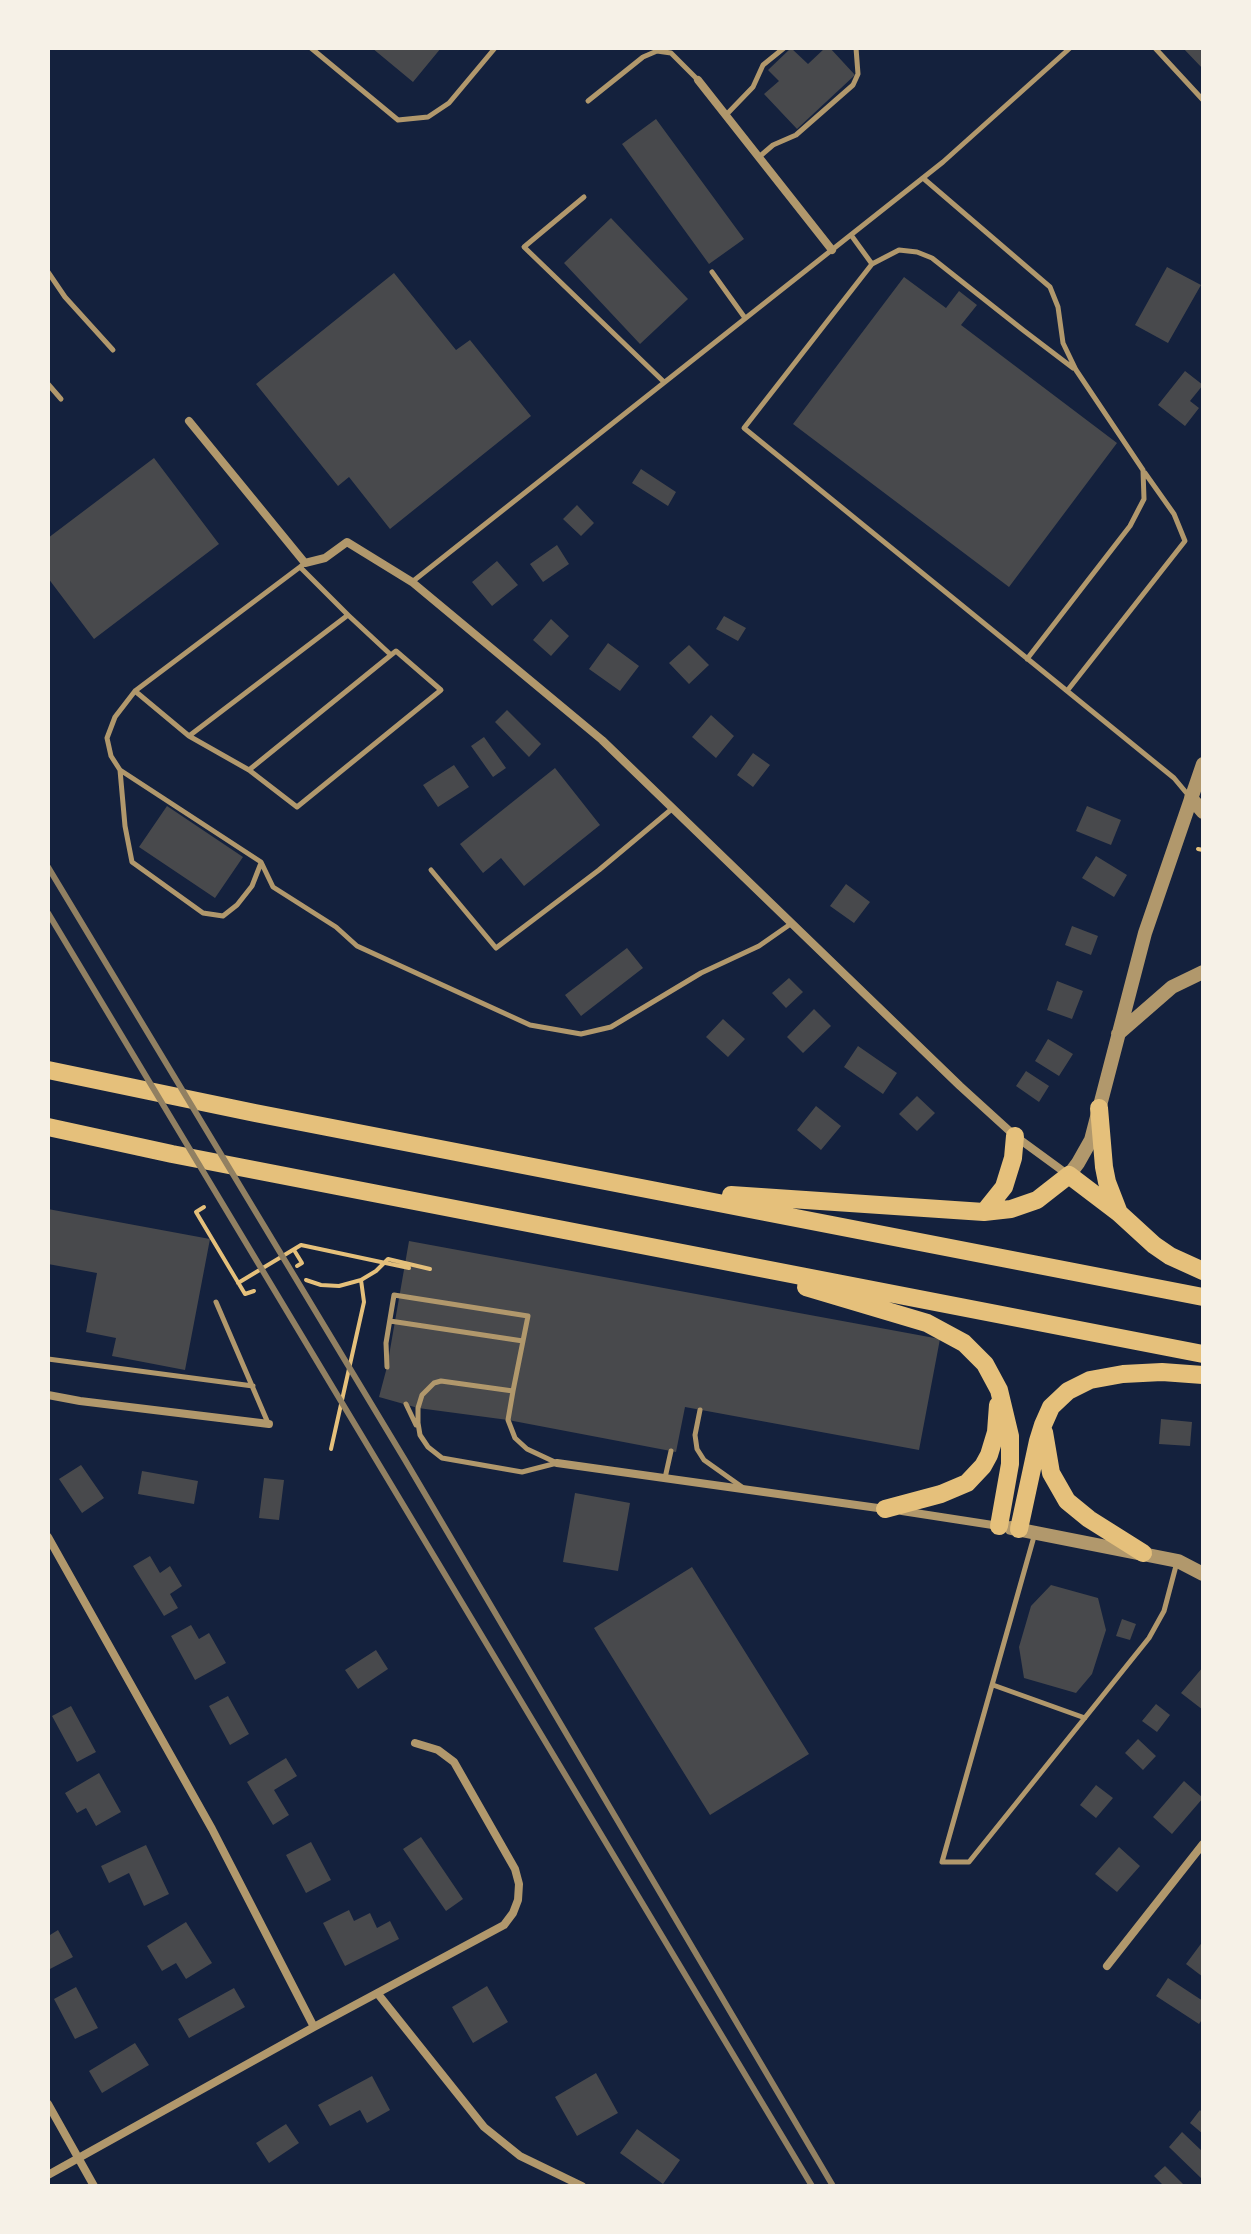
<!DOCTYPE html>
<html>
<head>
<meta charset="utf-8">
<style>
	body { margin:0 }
	#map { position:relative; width:1251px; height:2234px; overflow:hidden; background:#14213d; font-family:"PT Sans Narrow",sans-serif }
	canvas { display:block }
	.frame { position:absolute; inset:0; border:50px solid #f6f1e7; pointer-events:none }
</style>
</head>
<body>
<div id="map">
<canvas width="1251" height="2234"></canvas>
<div class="frame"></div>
</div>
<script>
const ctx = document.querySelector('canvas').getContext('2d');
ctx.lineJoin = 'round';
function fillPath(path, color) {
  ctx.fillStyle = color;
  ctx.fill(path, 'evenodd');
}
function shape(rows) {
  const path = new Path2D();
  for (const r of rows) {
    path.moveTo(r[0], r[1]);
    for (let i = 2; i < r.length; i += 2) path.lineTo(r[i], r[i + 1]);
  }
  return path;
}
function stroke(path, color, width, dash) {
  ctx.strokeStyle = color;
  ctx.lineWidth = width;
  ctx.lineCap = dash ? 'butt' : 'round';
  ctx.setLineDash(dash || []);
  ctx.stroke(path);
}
const building = shape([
	[372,48,441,48,413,82],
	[791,48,808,64,825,48,830,48,855,75,797,129,764,94,779,81,768,70],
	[1183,48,1203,48,1203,69],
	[656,119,744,239,709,264,622,144],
	[611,218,688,299,640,344,564,263],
	[1167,267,1201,285,1168,343,1135,325],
	[394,273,456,350,470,340,531,416,390,529,349,477,338,486,256,384],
	[904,277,946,308,959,291,977,305,961,325,1117,443,1009,587,793,424],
	[1185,371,1203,385,1190,401,1199,408,1185,426,1158,405],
	[154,458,219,544,94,639,48,578,48,538],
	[641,469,676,492,668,506,632,483],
	[577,505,594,523,581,536,563,519],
	[557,545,569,564,543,582,530,564],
	[497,561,518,585,492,606,472,582],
	[724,616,746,628,738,641,716,629],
	[551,619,569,636,551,656,533,640],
	[608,643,639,666,620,691,589,669],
	[689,645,709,665,689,684,669,663],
	[507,710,541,744,529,757,495,722],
	[711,715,734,736,716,758,692,737],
	[484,737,506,768,493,777,471,746],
	[753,753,770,765,753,787,737,775],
	[454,765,469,787,438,807,423,785],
	[555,768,600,825,524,886,501,858,483,873,460,844],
	[167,806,243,857,215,898,139,847],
	[1087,806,1121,820,1111,845,1076,831],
	[1096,856,1127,875,1114,897,1082,878],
	[846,884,870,902,854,923,830,906],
	[1072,926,1098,936,1091,955,1065,945],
	[627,948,643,968,581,1016,565,995],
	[789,978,803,992,786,1008,772,993],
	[1057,981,1083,991,1072,1019,1047,1010],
	[814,1009,831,1026,803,1053,787,1037],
	[723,1019,745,1039,728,1057,706,1037],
	[1048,1039,1073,1054,1059,1076,1035,1061],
	[858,1046,897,1073,883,1094,844,1067],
	[1026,1071,1049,1086,1039,1102,1016,1086],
	[917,1096,935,1113,917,1131,899,1114],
	[816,1106,841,1126,821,1150,797,1130],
	[48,1209,210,1239,185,1370,112,1356,116,1338,86,1332,97,1273,48,1264],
	[409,1241,940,1339,919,1450,685,1407,676,1452,508,1420,418,1408,379,1397,387,1367],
	[1161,1419,1192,1422,1190,1446,1159,1444],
	[81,1465,104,1498,82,1513,59,1479],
	[142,1471,198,1481,194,1504,138,1494],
	[264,1478,284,1480,279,1520,259,1518],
	[575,1493,630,1503,618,1571,563,1562],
	[150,1556,160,1573,170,1566,182,1586,170,1594,178,1608,164,1616,133,1566],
	[692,1567,809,1754,710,1815,594,1628],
	[1051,1585,1098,1598,1106,1630,1092,1674,1076,1693,1024,1678,1019,1647,1031,1606],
	[1122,1619,1136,1624,1130,1640,1116,1636],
	[191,1625,199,1639,209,1633,226,1663,195,1680,171,1636],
	[376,1650,388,1669,358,1689,345,1670],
	[1203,1667,1203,1710,1181,1693],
	[228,1696,249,1734,230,1745,209,1706],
	[1156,1704,1170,1715,1157,1732,1142,1721],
	[71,1706,96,1752,77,1762,52,1716],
	[1138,1739,1156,1756,1143,1770,1125,1753],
	[286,1758,297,1776,274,1790,289,1815,273,1825,247,1782],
	[99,1773,121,1812,96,1826,86,1808,77,1813,65,1793],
	[1184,1781,1203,1798,1172,1834,1153,1817],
	[1096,1785,1113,1798,1096,1818,1080,1805],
	[421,1837,463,1899,446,1911,403,1849],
	[311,1842,331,1880,306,1893,286,1855],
	[146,1845,169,1894,144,1906,129,1873,109,1883,101,1866],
	[1119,1847,1140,1866,1117,1892,1095,1874],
	[349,1910,354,1921,370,1913,377,1928,390,1921,399,1939,345,1966,323,1923],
	[186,1922,212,1963,186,1979,176,1963,162,1971,147,1946],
	[48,1930,50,1935,58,1930,73,1957,48,1970],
	[1203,1941,1203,1977,1186,1964],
	[1168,1978,1203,2001,1203,2018,1199,2024,1156,1996],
	[487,1986,508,2022,473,2043,452,2007],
	[76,1987,98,2028,75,2039,54,1999],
	[234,1988,245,2007,189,2038,178,2019],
	[135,2043,149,2065,102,2093,89,2071],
	[596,2073,618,2113,577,2136,555,2097],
	[372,2076,390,2110,367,2123,360,2110,330,2126,318,2105],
	[1200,2110,1203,2113,1203,2134,1190,2123],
	[286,2124,299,2143,269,2163,256,2143],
	[637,2129,680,2160,663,2184,620,2153],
	[1182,2132,1203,2152,1203,2180,1169,2147],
	[1165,2166,1185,2186,1164,2186,1154,2176]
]);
const path = shape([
	[1198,849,1203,850],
	[204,1207,196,1212,245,1294,254,1291],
	[294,1250,302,1263,297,1266],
	[306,1280,321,1285,339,1286,361,1280,376,1271,388,1259,430,1269],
	[238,1283,301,1245,409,1268],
	[331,1449,364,1302,361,1280]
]);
const service = shape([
	[311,48,398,120,428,117,449,103,495,48],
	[1155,48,1203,100],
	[588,101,643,57,657,51,671,53,698,80],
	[726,115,753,87,763,65,784,48],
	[759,157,773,145,796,135,853,85,858,74,856,48],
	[923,178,1050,287,1058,307,1063,343,1076,370,1143,470,1144,499,1130,526,1027,659],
	[584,197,524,247,664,382],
	[851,235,872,264,744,428,1174,778,1189,796],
	[872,264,899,250,917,252,932,258,1023,330,1073,368],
	[48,272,65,297,113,350],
	[712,272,745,318],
	[48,384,61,399],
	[300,567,348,615,189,736,135,691,300,567,305,563],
	[412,582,943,162,1070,48],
	[135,691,115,717,107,738,111,756,120,770,261,862,273,887,336,927,357,946,530,1025,581,1034,611,1027,701,973,759,946,792,923],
	[1067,691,1185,541,1174,514,1145,473],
	[189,736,249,770,391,655,348,615],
	[120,770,125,826,132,862,203,913,223,916,237,905,252,886,261,863],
	[249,770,297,807,441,690,396,651,391,655],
	[431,870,496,948,599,870,673,808],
	[216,1302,268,1423],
	[390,1321,523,1341,513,1391],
	[48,1359,253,1386],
	[387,1367,386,1343,394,1295,528,1316,523,1341],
	[441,1381,513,1391,508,1420,515,1438,527,1449,557,1463,522,1472,442,1458,428,1447,420,1435,418,1423,418,1408,422,1395,434,1383,441,1381],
	[406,1404,416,1425],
	[700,1410,695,1435,697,1449,704,1460,742,1487],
	[665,1478,671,1451],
	[1035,1533,942,1862,969,1862,1149,1638,1164,1611,1177,1562],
	[993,1685,1085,1718]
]);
const minor = shape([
	[698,80,832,250],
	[189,421,305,563,325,558,347,542,412,582,602,740,960,1086,1015,1136,1067,1174],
	[48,1395,80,1401,269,1424],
	[557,1463,885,1509],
	[902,1511,999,1526],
	[48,1537,212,1829,314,2027],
	[1107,1966,1203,1844],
	[378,1994,484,2127,520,2156,582,2186],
	[48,2104,94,2186],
	[48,2175,314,2027,504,1925,513,1913,518,1900,519,1884,515,1869,454,1762,438,1750,415,1743]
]);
const tertiary = shape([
	[1191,798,1203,812],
	[1118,1034,1172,987,1203,972],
	[1069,1175,1078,1163,1091,1140,1145,933,1203,764],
	[1011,1528,1178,1561,1203,1574]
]);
const trunk = shape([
	[48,1070,255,1113,1203,1297],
	[1099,1108,1104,1167,1107,1182,1119,1213,1154,1245,1170,1256,1203,1271],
	[48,1127,172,1154,1203,1354],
	[731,1195,984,1212,1011,1209,1037,1200,1069,1175,1119,1213],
	[984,1212,1004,1187,1013,1158,1015,1136],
	[806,1287,927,1323,964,1343,985,1364,999,1390,1010,1436,1010,1464,999,1526],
	[1044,1432,1051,1473,1067,1501,1089,1519,1143,1553],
	[885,1509,941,1494,967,1483,983,1466,989,1455,996,1432,998,1405],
	[1019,1529,1038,1441,1043,1425,1051,1407,1068,1391,1090,1380,1123,1374,1162,1372,1203,1375]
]);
const rail = shape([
	[48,867,405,1460,833,2186],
	[48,913,812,2186]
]);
fillPath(building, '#48494c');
stroke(path, '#e5c07b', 4);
stroke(service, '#b1986c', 5);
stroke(minor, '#b1986c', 8);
stroke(tertiary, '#b1986c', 14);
stroke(trunk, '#e5c07b', 18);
stroke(rail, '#918062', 6);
</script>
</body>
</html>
